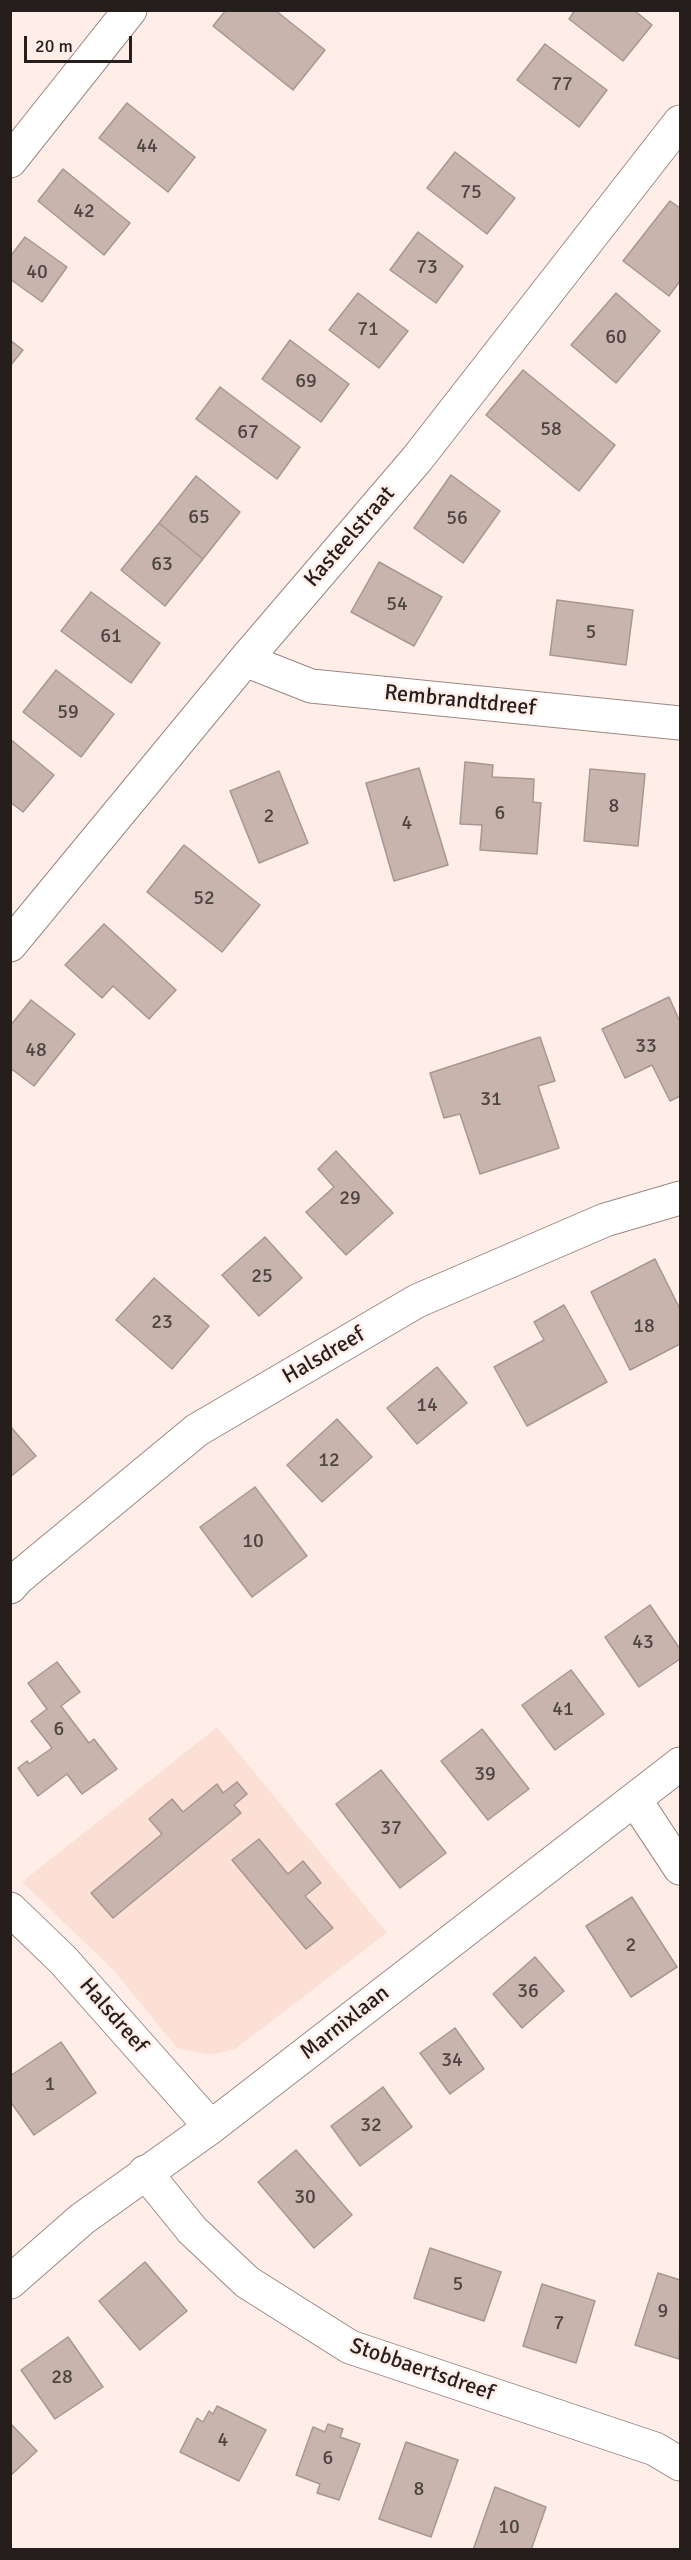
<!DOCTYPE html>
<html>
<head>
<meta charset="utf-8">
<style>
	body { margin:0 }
	#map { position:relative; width:691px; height:2560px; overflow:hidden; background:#ffeee8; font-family:Signika,sans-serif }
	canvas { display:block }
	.frame { position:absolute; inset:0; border:12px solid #261e1c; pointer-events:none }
	.scale { position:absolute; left:24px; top:36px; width:108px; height:27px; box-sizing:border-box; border:3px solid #261e1c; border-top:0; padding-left:8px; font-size:18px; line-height:21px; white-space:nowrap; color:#261e1c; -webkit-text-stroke:4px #ffeee8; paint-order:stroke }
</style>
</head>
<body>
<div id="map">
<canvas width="691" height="2560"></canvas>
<div class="frame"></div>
<div class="scale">20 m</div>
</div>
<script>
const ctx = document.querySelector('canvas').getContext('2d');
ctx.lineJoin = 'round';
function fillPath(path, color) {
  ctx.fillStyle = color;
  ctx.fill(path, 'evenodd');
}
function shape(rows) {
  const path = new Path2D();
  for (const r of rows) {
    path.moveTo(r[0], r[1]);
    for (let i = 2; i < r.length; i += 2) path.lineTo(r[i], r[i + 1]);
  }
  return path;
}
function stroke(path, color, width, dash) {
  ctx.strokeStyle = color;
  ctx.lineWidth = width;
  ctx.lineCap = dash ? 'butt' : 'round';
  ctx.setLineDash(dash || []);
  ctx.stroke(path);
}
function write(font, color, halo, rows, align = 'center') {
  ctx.font = font + ' Signika,sans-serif';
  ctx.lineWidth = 5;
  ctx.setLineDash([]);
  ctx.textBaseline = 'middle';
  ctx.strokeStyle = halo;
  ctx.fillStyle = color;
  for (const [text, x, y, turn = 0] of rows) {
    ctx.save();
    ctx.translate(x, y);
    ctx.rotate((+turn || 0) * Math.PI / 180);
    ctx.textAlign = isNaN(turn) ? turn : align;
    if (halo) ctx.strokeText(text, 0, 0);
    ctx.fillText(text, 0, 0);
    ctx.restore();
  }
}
const built = shape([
	[217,1727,387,1933,235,2049,211,2055,177,2048,114,1971,22,1882]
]);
const building = shape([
	[226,10,275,10,325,50,293,90,213,26,226,10],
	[575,10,634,10,652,25,623,61,569,19,575,10],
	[545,44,607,90,579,127,517,80,545,44],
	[127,103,195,157,168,192,99,138,127,103],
	[455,152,515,198,487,234,427,188,455,152],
	[63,169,130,223,104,255,38,201,63,169],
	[670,201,680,208,680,281,669,296,623,261,670,201],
	[418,232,463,266,436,303,390,270,418,232],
	[25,237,67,267,42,302,10,279,10,257,25,237],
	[358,293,408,331,379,368,329,330,358,293],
	[616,293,660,331,616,383,571,345,616,293],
	[10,340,23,350,10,366,10,340],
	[290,340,349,384,321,422,262,379,290,340],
	[523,370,615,445,579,491,486,415,523,370],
	[220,387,300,447,277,479,196,419,220,387],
	[451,475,500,511,463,563,414,528,451,475],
	[196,476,240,512,203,559,159,523,196,476],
	[159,523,203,559,165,606,121,570,159,523],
	[379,562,442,597,414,646,351,612,379,562],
	[91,592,160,643,131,683,61,631,91,592],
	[557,600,633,610,626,665,550,655,557,600],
	[56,670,114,714,81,757,23,712,56,670],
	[10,739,54,775,23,812,10,802,10,739],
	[465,762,493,765,492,777,534,779,533,802,541,803,537,854,480,850,482,825,460,824,465,762],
	[419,768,448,865,394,881,366,783,419,768],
	[590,769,645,774,638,846,584,841,590,769],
	[279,771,308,843,259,863,230,791,279,771],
	[184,845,260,905,222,952,147,892,184,845],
	[104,924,176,990,149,1019,113,986,102,998,65,965,104,924],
	[669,997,680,1022,680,1096,670,1101,652,1065,625,1078,602,1029,669,997],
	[31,1000,75,1034,34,1086,10,1068,10,1026,31,1000],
	[540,1037,555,1081,538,1086,559,1148,480,1174,460,1114,444,1118,430,1073,540,1037],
	[336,1151,393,1213,346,1255,306,1212,334,1187,318,1169,336,1151],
	[265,1237,302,1278,259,1316,222,1275,265,1237],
	[655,1259,680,1309,680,1344,630,1370,591,1292,655,1259],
	[154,1278,209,1326,172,1369,116,1320,154,1278],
	[564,1305,607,1382,527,1426,494,1367,544,1340,534,1322,564,1305],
	[437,1367,467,1403,417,1444,387,1408,437,1367],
	[337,1419,372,1457,322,1502,287,1465,337,1419],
	[10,1426,36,1456,10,1477,10,1426],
	[255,1487,307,1556,252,1597,200,1527,255,1487],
	[650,1605,680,1649,680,1659,639,1687,605,1637,650,1605],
	[57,1662,80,1692,61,1706,89,1743,94,1739,117,1769,82,1794,67,1774,38,1796,18,1768,27,1761,29,1764,52,1748,31,1721,47,1709,28,1683,57,1662],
	[571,1670,604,1714,555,1750,522,1705,571,1670],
	[482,1729,529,1789,488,1820,441,1761,482,1729],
	[381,1770,446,1853,400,1888,336,1804,381,1770],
	[237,1782,247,1794,234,1805,241,1813,113,1918,91,1893,162,1834,149,1819,172,1799,183,1812,217,1784,223,1793,237,1782],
	[259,1839,288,1874,303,1861,321,1883,305,1896,333,1928,306,1949,232,1860,259,1839],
	[632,1897,677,1967,631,1997,586,1926,632,1897],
	[535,1957,564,1991,522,2028,493,1994,535,1957],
	[455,2028,484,2069,450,2094,420,2053,455,2028],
	[61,2042,96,2093,34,2135,10,2101,10,2076,61,2042],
	[383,2087,412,2127,360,2166,331,2126,383,2087],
	[296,2150,352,2215,314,2248,258,2182,296,2150],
	[430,2248,501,2272,484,2321,414,2298,430,2248],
	[145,2262,187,2311,140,2350,99,2301,145,2262],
	[658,2273,680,2280,679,2359,635,2345,658,2273],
	[542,2284,595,2301,576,2363,523,2346,542,2284],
	[68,2337,103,2387,55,2419,21,2370,68,2337],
	[217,2406,266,2430,239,2481,180,2452,197,2418,203,2422,209,2411,213,2414,217,2406],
	[10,2423,37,2451,10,2476,10,2423],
	[328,2424,343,2429,340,2437,360,2444,339,2500,317,2493,320,2484,296,2475,313,2427,325,2432,328,2424],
	[406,2442,458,2460,431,2537,379,2519,406,2442],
	[495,2487,546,2507,531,2550,473,2550,495,2487]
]);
const minor = shape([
	[10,161,130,10],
	[245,660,311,686,680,723],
	[10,945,245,660,417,459,680,122],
	[10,1587,18,1578,197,1430,417,1301,605,1220,680,1198],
	[635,1800,680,1868],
	[10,1909,63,1960,211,2127],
	[145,2172,192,2230,247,2282,350,2347,655,2449,680,2464],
	[10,2282,82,2219,211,2127,680,1764]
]);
const numberNames = [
	["77",562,85],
	["44",147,147],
	["75",471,193],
	["42",84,212],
	["73",427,268],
	["40",37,273],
	["71",368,330],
	["60",616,338],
	["69",306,382],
	["58",551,430],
	["67",248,433],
	["65",199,518],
	["56",457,519],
	["63",162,565],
	["54",397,605],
	["5",591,633],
	["61",111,637],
	["59",68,713],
	["8",614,807],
	["6",500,814],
	["2",269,817],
	["4",407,824],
	["52",204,899],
	["33",646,1047],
	["48",36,1051],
	["31",491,1100],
	["29",350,1199],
	["25",262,1277],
	["23",162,1323],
	["18",644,1327],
	["14",427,1406],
	["12",329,1461],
	["10",253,1542],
	["43",643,1643],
	["41",563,1710],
	["6",59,1730],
	["39",485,1775],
	["37",391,1829],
	["2",631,1946],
	["36",528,1992],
	["34",452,2061],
	["1",50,2085],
	["32",371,2126],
	["30",305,2198],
	["5",458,2285],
	["9",663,2312],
	["7",559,2324],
	["28",62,2378],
	["4",223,2441],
	["6",328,2459],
	["8",419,2490],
	["10",509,2528]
];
const streetNames = [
	["Kasteelstraat",350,537,-49],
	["Rembrandtdreef",460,701,6],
	["Halsdreef",324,1356,-30],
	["Halsdreef",113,2016,49],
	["Marnixlaan",345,2023,-38],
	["Stobbaertsdreef",422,2370,19]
];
fillPath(built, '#fce0d5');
fillPath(building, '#c7b4ad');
stroke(building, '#a99690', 1.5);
stroke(minor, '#9a8881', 35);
stroke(minor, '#fff', 33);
write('20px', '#4e4440', null, numberNames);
write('22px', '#261e1c', '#ffeee8', streetNames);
</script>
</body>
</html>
